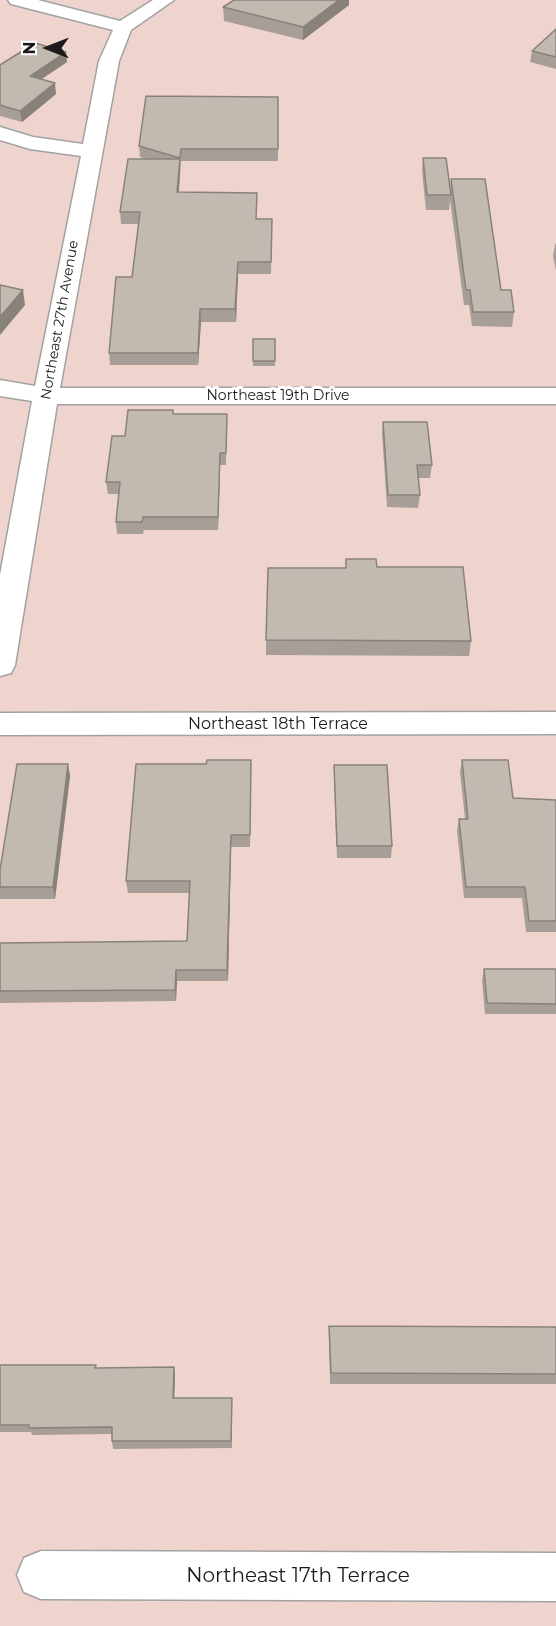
<!DOCTYPE html>
<html>
<head>
<meta charset="utf-8">
<style>
	body { margin:0 }
	#map { position:relative; width:556px; height:1626px; overflow:hidden; background:#edebe0; font-family:Montserrat,sans-serif }
	canvas { display:block }
	.north { position:absolute; left:18px; top:18px; width:60px; height:60px; -webkit-text-stroke:4px #fff; paint-order:stroke; rotate:270deg; font-size:16px; font-weight:700; line-height:24px; text-align:center; color:#1b1b1b }
	.north::after { content:''; display:block; margin:auto; width:21px; height:27px; background:#1b1b1b; clip-path:polygon(50% 0,100% 100%,50% 72%,0 100%) }
</style>
</head>
<body>
<div id="map">
<canvas width="556" height="1626"></canvas>
<div class="north">N</div>
</div>
<script>
const ctx = document.querySelector('canvas').getContext('2d');
ctx.lineJoin = 'round';
function fillPath(path, color) {
  ctx.fillStyle = color;
  ctx.fill(path, 'evenodd');
}
function shape(rows) {
  const path = new Path2D();
  for (const r of rows) {
    path.moveTo(r[0], r[1]);
    for (let i = 2; i < r.length; i += 2) path.lineTo(r[i], r[i + 1]);
  }
  return path;
}
function stroke(path, color, width, dash) {
  ctx.strokeStyle = color;
  ctx.lineWidth = width;
  ctx.lineCap = dash ? 'butt' : 'round';
  ctx.setLineDash(dash || []);
  ctx.stroke(path);
}
function write(font, color, halo, rows, align = 'center') {
  ctx.font = font + ' Montserrat,sans-serif';
  ctx.lineWidth = 6;
  ctx.setLineDash([]);
  ctx.textBaseline = 'middle';
  ctx.strokeStyle = halo;
  ctx.fillStyle = color;
  for (const [text, x, y, turn = 0] of rows) {
    ctx.save();
    ctx.translate(x, y);
    ctx.rotate((+turn || 0) * Math.PI / 180);
    ctx.textAlign = isNaN(turn) ? turn : align;
    if (halo) ctx.strokeText(text, 0, 0);
    ctx.fillText(text, 0, 0);
    ctx.restore();
  }
}
const commercial = shape([
	[0,0,556,0,556,1626,0,1626]
]);
const minor = shape([
	[8,0,38,0,120,21,153,0,174,0,131,30,119,61,60,388,556,388,556,404,57,404,15,665,11,673,0,676,0,575,32,401,0,396,0,380,35,386,81,156,30,149,0,140,0,127,33,137,83,144,99,61,113,30,11,4,8,0],
	[556,712,556,734,0,735,0,713,556,712],
	[41,1551,556,1553,556,1601,41,1599,24,1592,17,1575,24,1558,41,1551]
]);
const wall = shape([
	[349,5,303,40,224,21,223,7],
	[556,29,556,69,530,62,532,51],
	[67,62,42,79,56,94,22,122,0,116,0,65],
	[278,97,278,161,181,161,179,192,257,219,272,219,271,274,238,274,236,322,201,322,198,365,110,365,109,353,132,277,139,224,121,224,120,212,147,159,140,157,139,146],
	[423,158,450,189,451,179,501,290,514,312,512,327,472,326,469,305,464,305,450,200,449,210,426,210,422,172],
	[555,244,556,244,556,271,553,256],
	[253,339,275,339,275,366,253,366],
	[173,414,227,414,226,465,220,465,218,530,144,530,143,534,117,534,116,522,119,494,108,494,106,482,125,436],
	[383,422,432,465,430,478,418,478,420,495,418,508,387,507,382,434],
	[377,567,471,641,469,656,266,655,266,640,345,568],
	[251,760,250,847,231,847,228,981,177,981,176,1001,0,1003,0,943,187,941,189,893,128,893,126,881,206,764],
	[462,760,513,798,556,800,556,932,526,932,522,898,464,898,457,830,459,819,465,819,460,772],
	[68,764,70,776,55,899,0,899,0,870],
	[334,765,392,846,391,858,337,858,334,777],
	[484,969,556,969,556,1014,485,1014,482,980],
	[329,1326,556,1327,556,1384,330,1384,329,1338],
	[0,1365,96,1365,96,1368,175,1375,174,1398,232,1398,232,1448,113,1449,112,1441,112,1434,32,1435,31,1432,0,1432]
]);
const shadedWall = shape([
	[339,0,349,0,349,5,303,40,303,27],
	[66,52,67,62,31,86,30,76],
	[55,83,56,94,22,122,20,111],
	[180,159,180,171,178,204,177,192],
	[238,262,238,274,236,322,235,309],
	[23,290,25,305,0,335,0,317],
	[200,309,201,322,198,365,198,353],
	[220,453,220,465,218,530,218,517],
	[68,764,70,776,55,899,53,887],
	[231,835,231,847,228,981,227,970],
	[176,970,177,981,176,1001,175,990],
	[174,1367,175,1375,174,1406,173,1398]
]);
const building = shape([
	[234,0,339,0,303,27,223,7,234,0],
	[556,29,556,57,532,51,556,29],
	[35,43,66,52,30,76,55,83,20,111,0,105,0,65,35,43],
	[146,96,278,97,278,149,181,149,180,158,139,146,146,96],
	[423,158,446,158,451,195,427,195,423,158],
	[128,159,180,159,177,192,257,193,256,219,272,219,271,262,238,262,235,309,200,309,198,353,109,353,116,277,132,277,140,212,120,212,128,159],
	[451,179,485,179,501,290,511,290,514,312,473,312,470,290,466,290,451,179],
	[0,285,23,290,0,317,0,285],
	[253,339,275,339,275,361,253,361,253,339],
	[128,410,173,410,173,414,227,414,226,453,220,453,218,517,143,517,142,522,116,522,120,482,106,482,112,436,125,436,128,410],
	[383,422,427,422,432,465,417,465,420,495,388,495,383,422],
	[346,559,376,559,377,567,463,567,471,641,266,640,268,568,346,568,346,559],
	[207,760,251,760,250,835,231,835,227,970,176,970,175,990,0,991,0,943,187,941,190,881,126,881,136,764,206,764,207,760],
	[462,760,508,760,513,798,556,800,556,921,529,921,525,887,466,887,459,819,468,819,462,760],
	[17,764,68,764,53,887,0,887,0,870,17,764],
	[334,765,387,765,392,846,337,846,334,765],
	[484,969,556,969,556,1004,487,1003,484,969],
	[329,1326,556,1327,556,1374,331,1373,329,1326],
	[0,1365,96,1365,95,1368,174,1367,173,1398,232,1398,231,1441,112,1441,112,1427,29,1428,29,1425,0,1425,0,1365]
]);
const farStreetnames = [
	["Northeast 27th Avenue",60,320,-80],
	["Northeast 19th Drive",278,396]
];
const streetNames = [
	["Northeast 18th Terrace",278,724]
];
const nearStreetnames = [
	["Northeast 17th Terrace",298,1576]
];
fillPath(commercial, '#efd4ce');
stroke(minor, '#a2a2a2', 3);
fillPath(minor, '#fff');
fillPath(wall, '#a79f97');
fillPath(shadedWall, '#88827b');
fillPath(building, '#c2b9b0');
stroke(building, '#88827b', 1.5);
write('14px', '#1b1b1b', '#fff', farStreetnames);
write('16px', '#1b1b1b', '#fff', streetNames);
write('20px', '#1b1b1b', '#fff', nearStreetnames);
</script>
</body>
</html>
